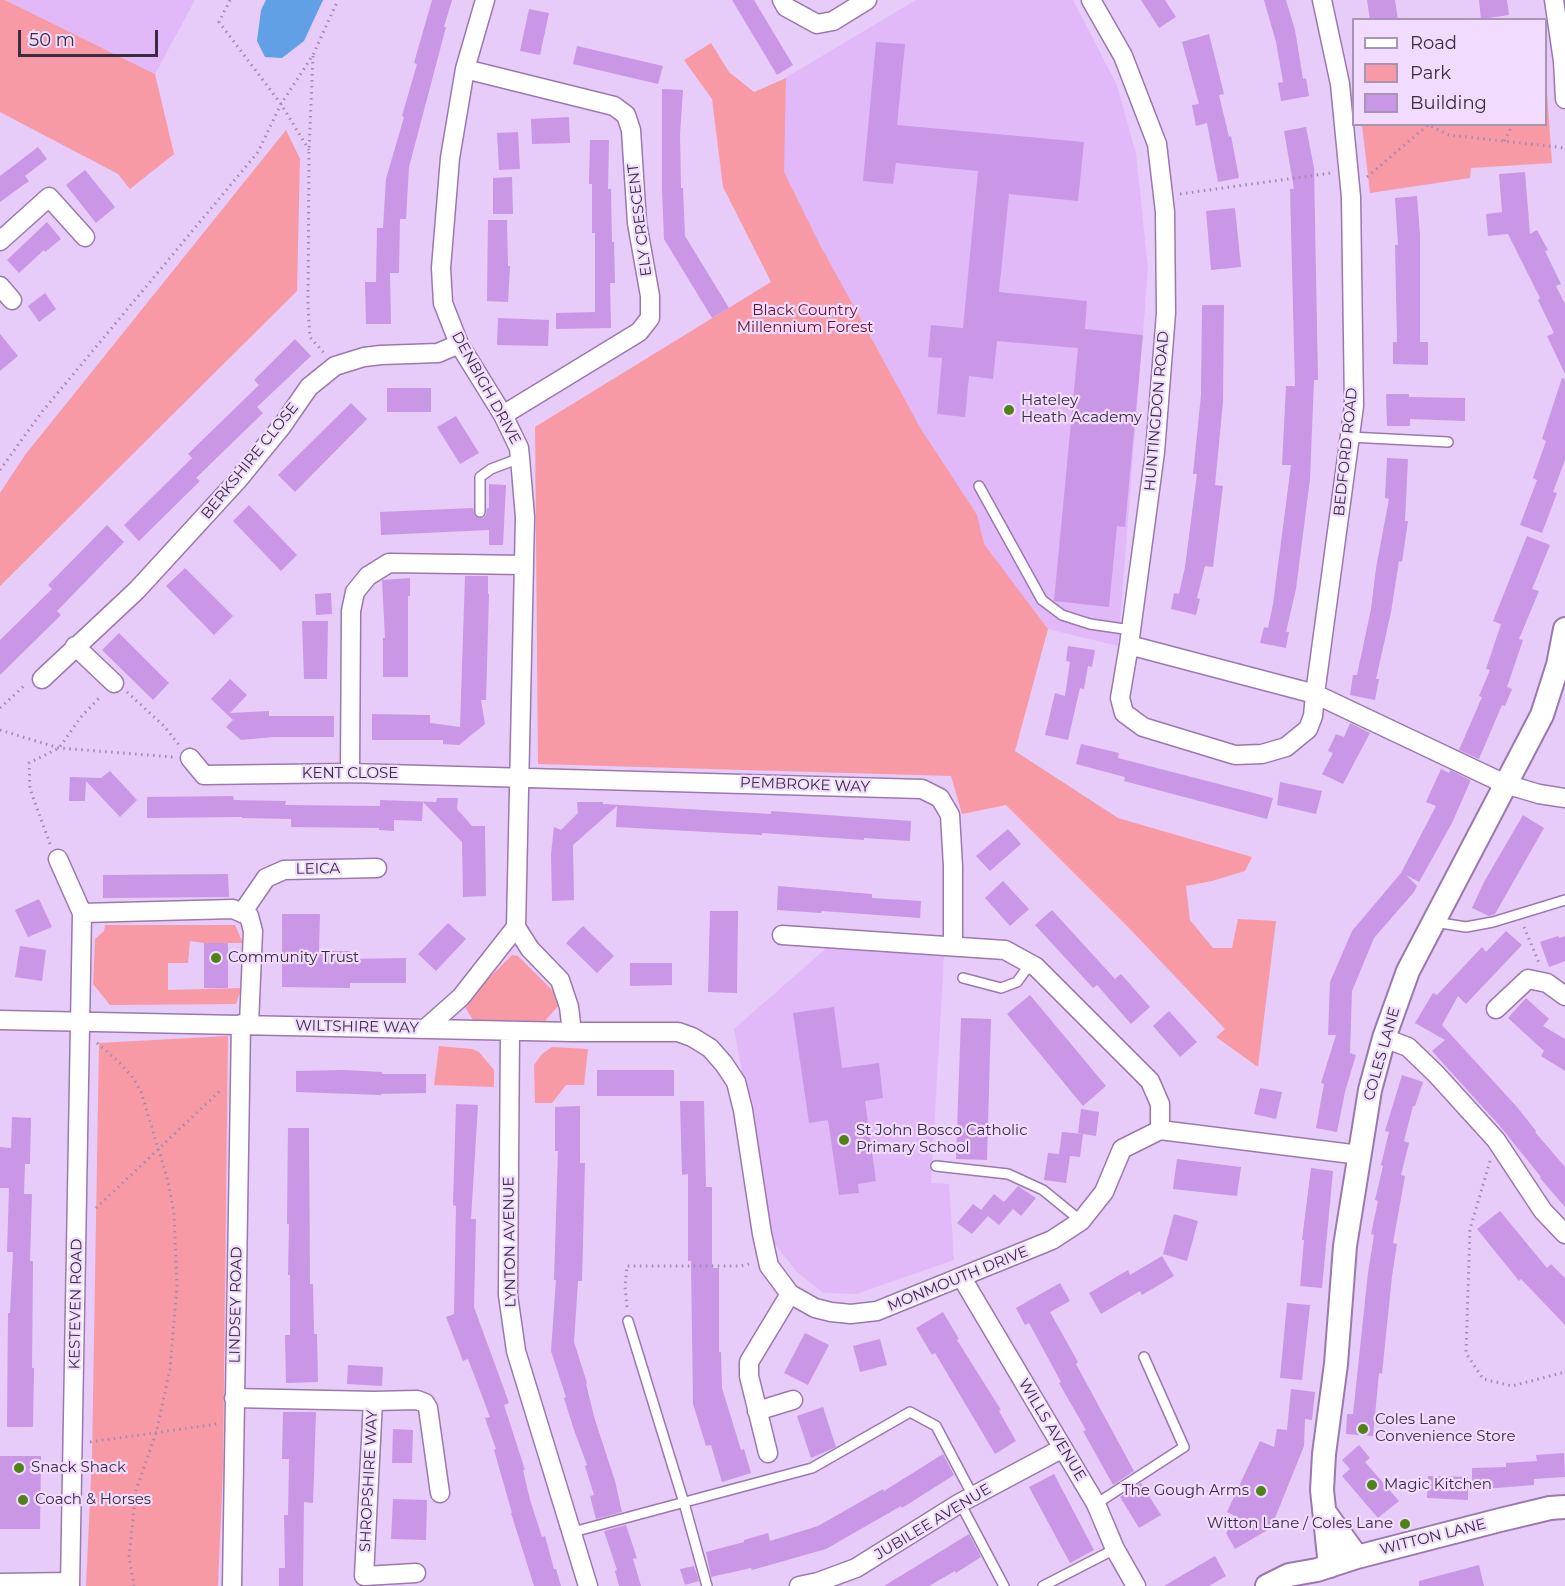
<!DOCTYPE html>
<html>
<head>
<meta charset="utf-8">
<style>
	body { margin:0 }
	#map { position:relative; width:1565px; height:1586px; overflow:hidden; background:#e7cbf9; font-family:Montserrat,sans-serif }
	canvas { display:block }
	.legend { position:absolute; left:1352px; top:18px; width:195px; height:108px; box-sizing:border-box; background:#f1dbfe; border:2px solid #a895b3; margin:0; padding:8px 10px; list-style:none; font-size:18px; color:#3a2c42 }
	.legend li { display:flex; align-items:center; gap:12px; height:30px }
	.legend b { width:30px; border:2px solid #a895b3 }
	.scale { position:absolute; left:18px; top:30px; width:140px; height:27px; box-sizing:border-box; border:3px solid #3a2c42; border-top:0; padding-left:8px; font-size:18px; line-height:21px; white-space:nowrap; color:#3a2c42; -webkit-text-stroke:4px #f1dbfe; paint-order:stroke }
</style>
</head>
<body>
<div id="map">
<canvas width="1565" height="1586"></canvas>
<ul class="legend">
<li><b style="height:8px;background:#fff"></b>Road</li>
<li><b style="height:16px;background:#f89aa5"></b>Park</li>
<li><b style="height:16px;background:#c997e6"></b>Building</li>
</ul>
<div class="scale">50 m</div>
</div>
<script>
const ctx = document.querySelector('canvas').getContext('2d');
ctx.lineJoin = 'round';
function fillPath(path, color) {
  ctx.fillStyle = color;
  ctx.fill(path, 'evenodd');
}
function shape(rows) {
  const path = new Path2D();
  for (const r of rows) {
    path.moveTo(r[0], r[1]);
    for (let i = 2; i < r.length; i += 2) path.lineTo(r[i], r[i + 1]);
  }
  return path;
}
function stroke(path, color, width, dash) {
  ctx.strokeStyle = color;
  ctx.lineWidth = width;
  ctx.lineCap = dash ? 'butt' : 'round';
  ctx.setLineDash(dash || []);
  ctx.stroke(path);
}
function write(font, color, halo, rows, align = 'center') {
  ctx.font = font + ' Montserrat,sans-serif';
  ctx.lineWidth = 4.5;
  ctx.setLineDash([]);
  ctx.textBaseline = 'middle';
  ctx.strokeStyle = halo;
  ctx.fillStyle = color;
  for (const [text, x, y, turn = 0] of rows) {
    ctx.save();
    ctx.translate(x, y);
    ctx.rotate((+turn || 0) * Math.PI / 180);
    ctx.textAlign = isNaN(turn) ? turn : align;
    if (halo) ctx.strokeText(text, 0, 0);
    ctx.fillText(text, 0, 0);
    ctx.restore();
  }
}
const built = shape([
	[5,0,195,0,155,74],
	[916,0,1073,0,1117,85,1136,154,1148,268,1118,646,1048,629,780,277,775,84],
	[830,945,944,956,931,1183,949,1184,954,1260,856,1294,823,1293,797,1272,774,1243,734,1029]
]);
const green = shape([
	[0,0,5,0,155,74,174,154,130,189,118,174,0,112],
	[711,43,729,72,754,92,786,78,784,172,819,243,921,429,977,515,984,544,1048,629,1015,751,1118,818,1252,857,1245,871,1212,881,1186,886,1190,920,1213,948,1232,948,1238,919,1276,921,1258,1067,1216,1037,1225,1029,1128,927,1006,805,962,814,951,776,538,764,535,427,771,282,723,187,712,99,684,60],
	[1546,79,1552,163,1471,168,1470,178,1370,193,1362,125,1546,124],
	[286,130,300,159,297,291,0,586,0,493,25,455],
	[105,925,235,925,243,943,204,943,190,941,188,963,168,963,168,990,242,988,236,1004,110,1005,93,984,95,939,104,931],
	[512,955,518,956,556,994,558,1006,545,1021,473,1020,465,1007,477,990],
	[228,1036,223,1467,218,1586,86,1586,92,1456,99,1043],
	[439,1046,472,1049,479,1052,494,1070,494,1087,434,1085],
	[552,1047,588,1049,584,1085,566,1085,552,1103,535,1103,534,1065,542,1054]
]);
const water = shape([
	[266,0,323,0,304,41,282,58,265,57,257,41,261,10]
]);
const building = shape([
	[432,0,452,0,444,27,446,27,409,167,406,219,400,219,399,273,390,273,391,324,366,324,365,282,376,282,377,228,383,228,386,179,404,117,402,116,417,64,414,63],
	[732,0,754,0,793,65,777,75],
	[1141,0,1165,0,1176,17,1159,28],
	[1264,0,1286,0,1295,30,1303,79,1306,78,1309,96,1281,101,1278,83,1283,82,1276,42],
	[1367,0,1395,0,1398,20,1370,20],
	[1479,0,1507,0,1509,15,1481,19],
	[529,9,549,13,540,55,520,51],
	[1209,34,1224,94,1219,95,1229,137,1231,136,1239,178,1218,182,1207,123,1196,126,1192,105,1199,104,1182,42],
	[876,42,905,44,897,125,1084,142,1078,201,1009,194,999,292,1087,301,1085,329,1143,335,1125,527,1117,526,1109,607,1054,601,1078,348,997,341,993,379,969,376,965,417,937,414,942,358,928,357,931,325,963,328,978,171,896,163,893,184,863,181],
	[577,46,663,66,658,84,573,64],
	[662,89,683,90,680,134,681,188,683,188,685,236,729,308,712,318,664,239,662,189],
	[569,117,570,143,532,144,531,119],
	[1306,127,1314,168,1318,380,1314,380,1310,479,1296,589,1286,632,1289,632,1286,648,1260,643,1264,627,1268,628,1273,604,1291,465,1282,465,1286,386,1295,386,1290,189,1294,189,1284,131],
	[518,132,520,169,499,170,497,133],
	[590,140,609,140,608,189,611,189,612,242,614,242,615,283,610,283,611,328,556,329,556,313,595,312,595,233,592,233,592,184,589,184],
	[38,147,47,159,25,176,29,181,0,202,0,176],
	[85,170,115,207,96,223,66,185],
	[1525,172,1530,234,1537,230,1548,250,1545,251,1561,284,1556,286,1565,304,1565,374,1547,336,1554,333,1538,300,1540,298,1508,234,1488,236,1486,214,1502,212,1499,174],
	[512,177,513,214,493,214,493,178],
	[1417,196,1420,235,1420,342,1428,342,1428,365,1393,364,1393,342,1397,342,1395,245,1398,245,1395,198],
	[1235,208,1241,267,1211,270,1206,211],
	[488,220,507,220,508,266,510,266,508,302,487,301],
	[47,222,61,239,45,252,44,250,19,273,7,260],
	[45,293,56,309,39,322,28,306],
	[1202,305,1224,305,1223,402,1215,485,1223,486,1213,567,1205,566,1197,598,1200,599,1196,615,1171,609,1174,593,1179,594,1185,567,1197,474,1193,474,1201,395],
	[498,318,549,320,548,346,497,345],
	[0,334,18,356,0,371],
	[295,339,311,356,257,407,263,413,196,478,200,481,139,541,124,525,192,458,188,454,259,385,254,380],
	[1562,378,1565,379,1565,460,1553,492,1557,493,1542,533,1520,525,1537,480,1533,478,1546,441,1542,439],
	[387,388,431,388,431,412,387,412],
	[1386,394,1409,394,1409,397,1465,398,1465,421,1410,419,1410,426,1387,426],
	[351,403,367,419,295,492,278,475],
	[456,416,479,453,460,464,437,427],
	[1387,458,1408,459,1405,521,1408,521,1402,562,1399,561,1391,612,1376,679,1379,679,1375,700,1350,695,1353,675,1357,675,1371,609,1376,568,1389,499,1385,498],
	[489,484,506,485,503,545,489,545,489,530,381,535,380,512,473,508,475,516,483,518,486,515,487,508,489,508],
	[249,505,297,555,281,571,233,521],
	[107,525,124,542,57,611,61,615,0,675,0,640,52,589,48,585],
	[1527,536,1550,545,1532,589,1539,591,1519,639,1523,640,1507,687,1512,689,1505,706,1502,705,1479,759,1459,750,1482,697,1479,696,1490,670,1486,669,1501,624,1493,621],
	[185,568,233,616,214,635,166,586],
	[465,576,488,576,488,594,489,594,486,700,481,700,485,724,459,745,443,744,443,740,372,740,372,714,430,715,430,723,460,727],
	[410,578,410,596,408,596,408,677,383,677,383,638,385,638,382,580],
	[331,593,332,614,316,615,315,594],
	[302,621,328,621,327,679,304,679],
	[119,633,169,683,153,700,102,650],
	[1068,646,1095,650,1092,667,1088,666,1084,689,1080,688,1068,740,1045,735,1055,693,1065,696,1070,662,1066,661],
	[230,679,247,695,230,713,269,711,269,716,334,716,334,737,274,737,241,740,226,727,233,720,211,699],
	[1350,723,1370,733,1343,784,1322,774,1333,753,1328,751,1336,734,1344,737],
	[1081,744,1119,753,1118,758,1273,798,1267,819,1124,781,1125,777,1076,764],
	[1441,769,1449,773,1450,770,1470,780,1470,782,1452,823,1419,882,1406,875,1417,886,1414,892,1374,938,1352,991,1350,1053,1356,1055,1345,1092,1337,1132,1316,1128,1324,1084,1321,1083,1336,1035,1328,1035,1330,982,1352,931,1401,873,1436,806,1426,802],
	[110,771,137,800,120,817,86,781,85,801,69,801,70,777,101,778],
	[1280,782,1322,791,1316,814,1277,805],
	[233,796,234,800,286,801,285,805,380,806,380,800,436,802,437,798,458,798,457,809,472,826,485,826,486,896,463,897,462,842,423,802,422,821,394,820,394,831,379,830,379,828,291,827,291,819,242,818,242,817,147,818,147,797],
	[577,802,603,802,603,804,771,814,771,811,911,821,910,841,864,838,864,840,762,833,762,835,616,827,617,806,573,845,574,900,552,901,551,854,554,827,561,830,578,813],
	[1523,815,1544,828,1495,914,1489,916,1472,908,1484,882],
	[1008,829,1021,844,990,871,976,856],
	[228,874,229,897,103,898,103,875],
	[1003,881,1029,909,1010,926,985,898],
	[778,886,872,894,872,898,921,901,920,918,822,911,821,913,777,910],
	[39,899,52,927,28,937,15,910],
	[1052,910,1115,979,1121,974,1150,1007,1131,1024,1097,985,1093,988,1035,925],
	[710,911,738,911,737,993,708,992],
	[282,914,320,914,319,951,350,951,350,959,406,958,406,983,350,983,350,988,282,987],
	[448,923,466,939,436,971,418,954],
	[583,926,614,956,597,973,566,943],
	[1506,931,1522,945,1466,1004,1458,996,1442,1025,1517,1107,1536,1131,1535,1132,1565,1167,1565,1207,1540,1178,1541,1177,1499,1125,1432,1051,1445,1040,1415,1023,1433,993,1437,995,1482,947,1486,952],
	[1558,936,1559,938,1565,936,1565,961,1549,967,1540,942],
	[204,943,228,943,228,988,204,988],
	[20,946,46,950,42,981,15,977],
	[630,963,672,963,672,985,630,986],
	[1030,995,1106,1086,1083,1106,1007,1014],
	[1526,998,1549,1019,1543,1026,1565,1039,1565,1071,1541,1056,1544,1051,1508,1018],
	[834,1007,842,1068,879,1063,883,1098,865,1101,876,1181,858,1184,859,1193,839,1195,828,1120,809,1123,793,1013],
	[1169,1011,1197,1042,1180,1057,1153,1026],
	[961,1018,991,1019,987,1160,956,1159],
	[344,1070,382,1072,382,1074,426,1074,426,1093,381,1094,381,1095,296,1092,296,1071],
	[597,1070,674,1070,674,1096,597,1096],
	[1402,1075,1423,1082,1415,1106,1413,1106,1404,1141,1409,1143,1401,1175,1405,1176,1393,1243,1397,1244,1392,1276,1382,1374,1379,1373,1373,1436,1346,1434,1347,1414,1353,1414,1368,1273,1374,1235,1371,1234,1378,1201,1375,1200,1383,1166,1381,1165,1389,1132,1385,1131],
	[1260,1088,1282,1092,1276,1119,1254,1114],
	[680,1101,704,1101,706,1187,712,1187,712,1268,719,1268,719,1352,721,1352,722,1388,741,1450,744,1449,751,1473,722,1482,711,1445,706,1446,693,1404,691,1261,688,1261,688,1174,682,1175],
	[456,1104,478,1105,471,1219,476,1219,474,1307,509,1403,504,1405,525,1470,523,1470,530,1500,542,1537,545,1536,554,1569,556,1569,561,1586,534,1586,511,1513,512,1513,494,1450,496,1449,485,1418,490,1417,468,1359,463,1361,446,1317,454,1314,456,1206,453,1205],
	[580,1106,580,1163,585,1163,582,1281,578,1281,574,1342,587,1383,586,1384,595,1420,615,1481,622,1512,596,1519,590,1496,594,1495,585,1466,587,1465,573,1427,564,1398,566,1397,551,1351,556,1280,554,1280,558,1151,555,1151,555,1107],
	[1081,1109,1099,1112,1096,1136,1078,1133],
	[12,1117,31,1118,30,1164,25,1164,24,1194,32,1194,30,1261,33,1261,32,1368,34,1368,33,1427,7,1427,8,1313,10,1313,13,1252,7,1252,9,1188,0,1188,0,1147,11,1148],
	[288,1128,309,1128,310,1284,313,1284,314,1334,317,1334,318,1382,286,1383,285,1335,290,1335,290,1275,288,1275,289,1224,287,1224],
	[1062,1132,1083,1134,1080,1157,1070,1156,1066,1183,1044,1180,1048,1153,1059,1154],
	[1177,1159,1241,1167,1237,1196,1173,1189],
	[1311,1168,1333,1171,1322,1288,1300,1286,1304,1240,1302,1240],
	[1018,1186,1036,1198,1021,1216,1013,1209,999,1225,988,1216,972,1234,957,1223,973,1204,981,1210,994,1194,1004,1202],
	[1500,1211,1547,1268,1551,1264,1565,1278,1565,1325,1521,1279,1519,1281,1477,1229],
	[1174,1214,1198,1221,1187,1261,1163,1254],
	[1162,1256,1174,1276,1142,1295,1140,1291,1101,1314,1089,1293,1128,1270,1130,1275],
	[1060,1283,1070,1301,1050,1312,1078,1362,1076,1364,1134,1471,1113,1485,1083,1431,1086,1430,1059,1383,1061,1382,1029,1323,1025,1325,1016,1308],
	[1287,1303,1310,1305,1302,1380,1280,1378],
	[943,1312,959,1339,957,1340,1001,1410,999,1411,1016,1441,995,1454,935,1353,932,1355,916,1328],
	[805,1333,829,1345,808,1385,784,1373],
	[880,1339,887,1365,860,1372,853,1346],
	[348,1365,383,1367,382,1386,347,1384],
	[1291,1389,1315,1392,1312,1420,1305,1419,1304,1446,1271,1528,1235,1549,1226,1533,1237,1517,1227,1512,1260,1441,1274,1447,1277,1429,1287,1430],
	[823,1407,836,1447,811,1458,797,1416],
	[283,1412,316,1412,313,1503,304,1502,303,1586,279,1586,279,1568,285,1568,284,1515,288,1515,289,1459,282,1459],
	[393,1429,413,1430,412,1463,392,1463],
	[1359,1445,1370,1458,1365,1462,1399,1501,1378,1518,1342,1476,1350,1469,1342,1460],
	[1564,1453,1565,1477,1534,1479,1534,1485,1472,1490,1472,1468,1506,1467,1506,1463,1537,1461,1536,1455],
	[943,1454,954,1475,902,1508,901,1506,826,1549,752,1570,751,1568,711,1577,706,1552,744,1542,744,1540,768,1533,770,1541,818,1526,883,1489,884,1491],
	[0,1456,41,1456,40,1529,0,1529],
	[1054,1474,1094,1550,1070,1563,1029,1487],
	[1428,1476,1468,1477,1468,1500,1427,1498],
	[1141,1483,1161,1515,1139,1528,1120,1497],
	[393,1499,427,1500,426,1540,391,1539],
	[626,1525,637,1558,633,1559,641,1586,619,1586,615,1571,617,1570,604,1531],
	[969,1534,981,1557,956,1573,955,1571,929,1586,884,1586],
	[1215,1556,1226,1576,1209,1586,1164,1586],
	[1479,1565,1484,1586,1419,1586,1419,1581],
	[694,1566,699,1581,685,1585,680,1569]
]);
const path = shape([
	[230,0,219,22,281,104,309,150],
	[313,56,309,151,308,306,310,337,324,353],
	[1426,124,1449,135,1565,148],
	[1504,141,1513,124],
	[1367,177,1428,125],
	[1180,194,1331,173],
	[0,470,41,413,258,152,281,104,313,55,338,0],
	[127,692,164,726,179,745],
	[0,708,25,685],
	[0,730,59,748,173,757],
	[50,844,30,789,29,763,59,748,81,717,101,696],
	[1524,927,1539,963],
	[97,1043,119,1062,134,1079,141,1092,168,1181,174,1214,177,1285,170,1369,156,1433,136,1490,129,1557,134,1586],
	[1490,1161,1470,1229,1466,1353,1483,1379,1512,1386,1565,1372],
	[96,1208,222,1089],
	[627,1307,625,1287,627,1266,741,1266,749,1264],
	[90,1442,217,1424]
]);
const service = shape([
	[1350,437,1448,442],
	[979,486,1042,600,1062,615,1090,624,1131,630],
	[480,512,480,477,491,469,520,458],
	[1434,922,1466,927,1493,922,1565,900],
	[963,978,1001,988,1017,982,1030,964],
	[936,1166,1008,1174,1043,1190,1081,1221],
	[628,1321,684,1503,707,1586],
	[960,1503,1004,1586],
	[1096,1504,1184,1447,1144,1357],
	[573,1532,812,1468,910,1412,936,1426,973,1496],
	[1043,1586,1115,1549]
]);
const minor = shape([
	[485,0,465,69,450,158,441,268,443,303,459,344,503,415,519,448,520,458,525,517,516,927,530,949,560,980,569,1007,572,1032],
	[782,0,786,7,817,24,833,21,867,0],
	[1091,0,1123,56,1157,144,1165,212,1166,313,1155,452,1129,645,1315,694,1313,716,1308,729,1286,747,1262,754,1235,755,1143,727,1124,713,1120,698,1129,645],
	[1322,0,1340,84,1351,197,1354,406,1315,694,1505,784,1539,794,1565,798],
	[1554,0,1563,61,1565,99],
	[465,69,614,106,626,115,631,130,637,223,650,296,650,318,639,332,503,415],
	[0,241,49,197,85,237],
	[0,286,12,300],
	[75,646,114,683],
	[42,679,137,590,237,481,282,426,309,387,335,366,364,357,381,355,438,353,459,344],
	[190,758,204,775,350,773,922,789,940,798,950,815,953,866,953,945],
	[350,773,351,611,355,592,368,576,389,563,524,565],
	[58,859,82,913,70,1586],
	[82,913,233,909,249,916,253,931,249,1024],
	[242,913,266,878,284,870,377,868],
	[782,935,1005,950,1036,967,1150,1081,1160,1104,1160,1130],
	[1496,1009,1528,979,1547,983,1565,996],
	[0,1020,572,1032,678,1032,692,1037,710,1048,724,1064,736,1082,743,1110,762,1234,769,1266,790,1294,815,1308,831,1312,851,1314,877,1311,1052,1240,1081,1221,1104,1192,1122,1149,1160,1130,1360,1155],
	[426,1028,461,997,516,927],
	[510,1031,508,1295,516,1351,588,1586],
	[1384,1038,1408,1047,1436,1074,1496,1140,1543,1211,1565,1234],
	[962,1278,1096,1504,1115,1549,1136,1586],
	[234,1398,373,1401,364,1576,416,1573],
	[373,1401,417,1400,425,1403,428,1408,440,1493],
	[757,1411,793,1400],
	[768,1453,749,1376,749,1362,790,1294],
	[0,1583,70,1582],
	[232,1586,241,1024],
	[799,1586,818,1582,856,1568,960,1503,1063,1448]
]);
const tertiary = shape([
	[1326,1514,1357,1557],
	[1330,1566,1322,1490,1324,1454,1336,1364,1345,1246,1370,1090,1384,1038,1408,971,1542,715,1558,665,1565,629],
	[1267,1586,1289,1575,1317,1570,1357,1557,1500,1520,1550,1508,1565,1507]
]);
const markers = [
	[1009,410,6,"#4f8217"],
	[216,958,6,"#4f8217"],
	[844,1140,6,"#4f8217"],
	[1363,1429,6,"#4f8217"],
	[19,1468,6,"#4f8217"],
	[1372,1485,6,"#4f8217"],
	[1261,1491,6,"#4f8217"],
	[23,1500,6,"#4f8217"],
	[1405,1524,6,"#4f8217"]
];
const streetNames = [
	["ELY CRESCENT",640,220,-97],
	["DENBIGH DRIVE",486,388,61],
	["HUNTINGDON ROAD",1157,411,-85],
	["BEDFORD ROAD",1346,452,-84],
	["BERKSHIRE CLOSE",250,461,-51],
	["KENT CLOSE",350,774],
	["PEMBROKE WAY",805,785,2],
	["LEICA",318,869,-1],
	["WILTSHIRE WAY",357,1027,1],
	["COLES LANE",1382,1054,-74],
	["LYNTON AVENUE",510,1242,-91],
	["MONMOUTH DRIVE",958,1279,-22],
	["KESTEVEN ROAD",76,1304,-89],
	["LINDSEY ROAD",236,1305,-89],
	["WILLS AVENUE",1052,1430,59],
	["SHROPSHIRE WAY",369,1481,-87],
	["JUBILEE AVENUE",933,1522,-31],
	["WITTON LANE",1433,1537,-14]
];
const parkNames = [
	["Black Country",805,311],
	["Millennium Forest",805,328]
];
const poiNames = [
	["Hateley",1021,401],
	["Heath Academy",1021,418],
	["Community Trust",228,958],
	["St John Bosco Catholic",856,1131],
	["Primary School",856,1148],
	["Coles Lane",1375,1420],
	["Convenience Store",1375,1437],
	["Snack Shack",31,1468],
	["Magic Kitchen",1384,1485],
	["The Gough Arms",1249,1491,"right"],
	["Coach & Horses",35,1500],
	["Witton Lane / Coles Lane",1393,1524,"right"]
];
fillPath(built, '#e1b9f9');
fillPath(green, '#f89aa5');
fillPath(water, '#62a0e6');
fillPath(building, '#c997e6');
stroke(service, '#9b79ae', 12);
stroke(minor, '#9b79ae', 21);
stroke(tertiary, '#9b79ae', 26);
stroke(path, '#a18baf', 3, [1.5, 4.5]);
stroke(service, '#fff', 9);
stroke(minor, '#fff', 18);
stroke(tertiary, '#fff', 22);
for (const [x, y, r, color] of markers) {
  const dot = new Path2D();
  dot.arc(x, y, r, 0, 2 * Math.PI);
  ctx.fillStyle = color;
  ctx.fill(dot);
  stroke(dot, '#f1dbfe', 2);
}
write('15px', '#3a2c42', '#f1dbfe', streetNames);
write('15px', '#6a1027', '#f1dbfe', parkNames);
write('15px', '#3a2c42', '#f1dbfe', poiNames, 'left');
</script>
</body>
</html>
